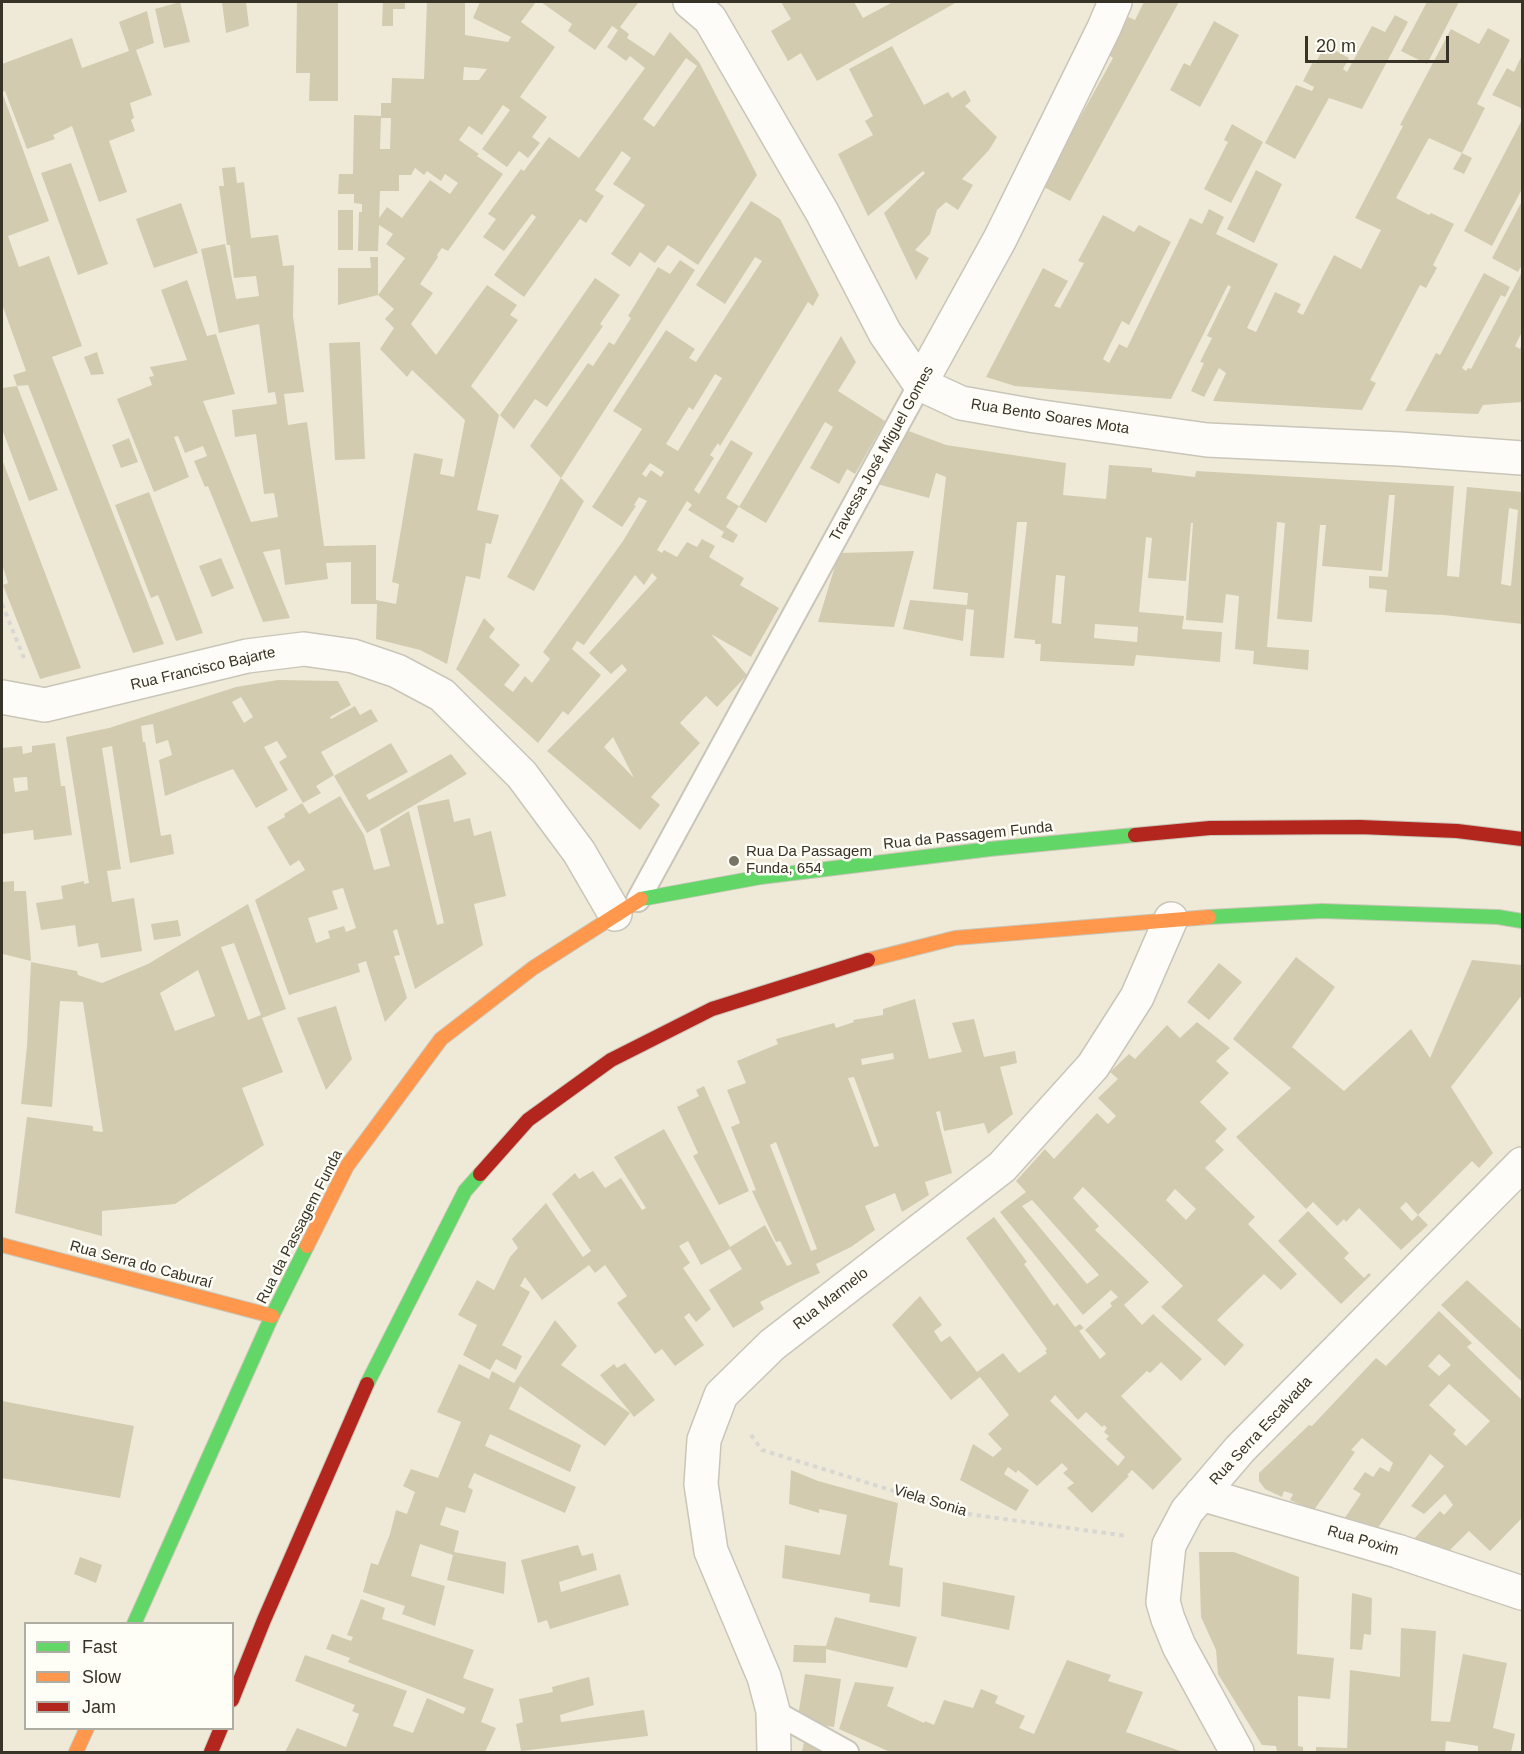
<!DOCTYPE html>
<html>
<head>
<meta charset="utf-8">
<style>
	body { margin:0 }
	#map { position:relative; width:1524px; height:1754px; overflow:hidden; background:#efead8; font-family:Helvetica,sans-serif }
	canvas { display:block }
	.frame { position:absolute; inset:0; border:3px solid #373427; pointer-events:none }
	.legend { position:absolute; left:24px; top:1622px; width:210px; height:108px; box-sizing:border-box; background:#fefdf6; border:2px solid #aeada3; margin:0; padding:8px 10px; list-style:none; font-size:18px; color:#373427 }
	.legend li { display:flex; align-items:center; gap:12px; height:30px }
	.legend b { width:30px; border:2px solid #aeada3 }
	.scale { position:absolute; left:1305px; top:36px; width:144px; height:27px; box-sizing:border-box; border:3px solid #373427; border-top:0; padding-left:8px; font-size:18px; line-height:21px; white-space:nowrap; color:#373427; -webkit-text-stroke:4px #fefdf6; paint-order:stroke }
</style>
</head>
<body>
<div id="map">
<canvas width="1524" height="1754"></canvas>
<div class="frame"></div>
<ul class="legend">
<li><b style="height:8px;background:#63d668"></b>Fast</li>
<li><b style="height:8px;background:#ff974d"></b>Slow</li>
<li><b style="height:8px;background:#b3261e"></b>Jam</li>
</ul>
<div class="scale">20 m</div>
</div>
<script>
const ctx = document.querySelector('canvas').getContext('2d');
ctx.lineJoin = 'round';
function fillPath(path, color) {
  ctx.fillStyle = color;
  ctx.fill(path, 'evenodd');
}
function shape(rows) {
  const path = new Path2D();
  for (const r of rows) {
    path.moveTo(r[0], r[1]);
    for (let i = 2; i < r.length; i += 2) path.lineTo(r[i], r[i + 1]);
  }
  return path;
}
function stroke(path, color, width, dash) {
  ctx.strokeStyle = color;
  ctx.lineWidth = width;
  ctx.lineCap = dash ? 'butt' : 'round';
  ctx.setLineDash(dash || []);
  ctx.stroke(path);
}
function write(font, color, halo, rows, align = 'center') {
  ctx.font = font + ' Helvetica,sans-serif';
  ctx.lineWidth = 5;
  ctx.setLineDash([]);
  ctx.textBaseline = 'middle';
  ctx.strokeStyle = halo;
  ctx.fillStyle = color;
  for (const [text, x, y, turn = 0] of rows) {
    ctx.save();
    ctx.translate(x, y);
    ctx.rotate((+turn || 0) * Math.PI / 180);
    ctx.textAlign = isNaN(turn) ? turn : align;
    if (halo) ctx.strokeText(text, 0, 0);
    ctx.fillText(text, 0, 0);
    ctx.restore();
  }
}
const building = shape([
	[180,2,190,42,164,48,155,9],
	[222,2,246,2,249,26,226,33],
	[297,2,338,2,338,101,309,101,310,73,296,73],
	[383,2,405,2,405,9,393,9,393,26,382,26],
	[427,2,465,2,465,35,508,42,511,37,473,18,480,2,536,2,521,22,555,47,520,97,547,117,532,137,540,143,528,158,519,151,507,167,482,149,510,110,503,105,482,135,469,126,459,140,479,154,477,156,503,174,448,251,442,248,437,255,438,257,420,284,433,293,411,324,436,355,487,285,517,305,510,315,518,320,471,386,499,415,477,510,499,515,491,544,486,543,480,579,466,576,447,664,420,650,376,639,377,604,351,604,351,562,326,563,328,579,285,585,280,549,263,552,290,618,263,622,208,486,205,487,194,461,207,456,203,446,185,453,178,436,174,437,189,477,154,492,117,399,152,385,149,377,154,376,150,367,187,360,161,290,187,280,207,336,216,334,235,394,203,401,251,522,278,517,274,493,264,494,256,434,235,437,232,410,277,404,275,392,268,393,259,324,219,333,201,249,225,244,236,299,259,296,256,276,234,278,230,245,227,245,219,186,224,186,222,168,235,167,237,183,244,182,251,238,278,235,283,266,294,265,293,316,304,392,284,394,288,425,307,422,324,546,376,545,376,600,396,604,399,584,392,582,414,453,443,459,440,474,454,477,465,420,412,370,407,377,380,349,394,328,385,319,394,309,378,295,405,258,386,244,393,234,379,225,378,251,358,251,359,212,362,212,362,204,354,203,354,194,338,194,339,174,353,174,354,115,381,116,380,149,390,149,391,118,381,118,381,103,391,103,392,78,424,79],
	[464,67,487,69,479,80,463,80],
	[415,168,424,175,427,171,441,181,445,174,458,183,450,194,430,180,402,218,387,207,379,218,380,191,399,191,399,175,411,175],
	[541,2,635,2,638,3,620,27,629,34,627,38,654,56,670,32,699,62,757,175,698,265,668,245,655,263,640,252,630,267,611,254,645,205,613,184,631,158,622,151,595,190,604,196,586,223,580,219,524,297,494,275,536,217,532,214,504,251,483,237,496,219,488,214,521,169,524,171,549,137,579,158,645,68,630,56,626,61,607,47,618,30,612,26,595,50,568,31,572,24],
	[686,58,697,66,654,127,643,119],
	[781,2,854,2,863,18,893,2,957,2,817,81,801,53,788,61,771,31,791,19],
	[1144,2,1179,2,1070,201,1042,186,1113,58,1109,55,1128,17,1135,20],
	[1427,2,1459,2,1427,64,1401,51],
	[147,11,154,43,136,50,152,95,130,103,134,118,131,120,135,131,109,141,127,192,99,202,72,126,53,135,55,139,27,149,5,91,2,92,49,221,8,236,19,267,49,256,82,346,52,357,164,644,133,653,28,385,17,386,13,375,26,371,2,304,2,64,72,38,82,68,129,51,119,22],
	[1395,15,1408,22,1362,109,1329,98,1295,159,1265,143,1296,85,1312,91,1314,87,1303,81,1313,62,1315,64,1325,45,1349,58,1343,69,1347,72,1372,26,1385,32],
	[1214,21,1239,35,1200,107,1170,90,1184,63,1190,66],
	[1488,28,1510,40,1477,104,1485,108,1462,153,1429,138,1396,198,1429,215,1431,213,1454,224,1433,265,1437,268,1426,288,1420,285,1370,380,1376,383,1362,410,1213,401,1226,373,1219,368,1204,397,1191,391,1204,363,1200,362,1212,338,1207,336,1231,287,1228,285,1171,399,1015,386,986,377,1043,268,1068,281,1054,306,1060,308,1084,263,1078,261,1103,215,1134,232,1139,225,1171,242,1129,325,1122,321,1103,359,1109,363,1119,344,1127,348,1190,218,1202,224,1209,209,1224,217,1216,234,1278,264,1247,328,1256,332,1275,292,1301,304,1297,312,1303,315,1334,255,1361,269,1381,230,1355,218,1403,126,1400,125,1451,29,1479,44],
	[892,46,924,105,948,92,952,98,965,90,971,101,965,106,997,137,989,150,962,179,973,185,958,210,946,202,937,210,930,234,915,250,929,258,916,280,884,213,925,173,923,171,868,216,838,154,873,135,865,121,873,116,849,69],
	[1522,55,1522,105,1521,108,1492,95,1507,68,1514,72],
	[1522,120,1522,189,1492,246,1464,231],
	[1232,124,1263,142,1231,203,1204,189,1228,142,1224,140],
	[1462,153,1472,158,1464,174,1453,169],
	[71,163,108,264,78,275,41,173],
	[1256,170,1282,184,1254,243,1227,229],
	[751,201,780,219,819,295,813,306,808,302,720,446,718,443,710,455,714,458,694,490,699,494,731,440,753,453,726,498,739,506,726,527,738,535,733,543,721,537,724,532,688,510,692,505,687,501,657,550,662,553,664,550,677,557,687,542,697,547,702,539,715,546,709,557,744,578,740,585,779,608,751,657,711,634,747,675,717,707,706,696,680,723,700,743,651,797,660,805,640,830,547,751,627,670,622,664,611,674,589,653,657,578,652,573,644,585,635,575,584,645,577,641,572,649,601,675,568,715,563,711,538,743,456,669,484,618,495,629,489,637,520,665,504,685,513,692,525,676,532,683,550,659,543,652,623,541,647,501,639,497,634,505,636,506,622,527,592,507,642,429,613,411,666,330,695,349,689,358,696,362,762,261,755,257,725,304,696,285],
	[715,374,722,378,678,451,666,444,689,407,693,410],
	[650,463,664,472,661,477,651,470,646,477,642,474],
	[613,737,634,778,604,747],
	[1522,201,1522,265,1518,272,1492,258],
	[181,203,198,253,154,268,136,219],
	[338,210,353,210,353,250,338,250],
	[370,257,378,257,378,295,338,305,338,268,371,268],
	[680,260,695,270,561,478,530,446,588,363,593,366,609,342,614,345,631,318,628,316,658,267,670,274],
	[1522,272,1522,332,1515,346,1520,349,1522,343,1522,402,1483,405,1478,414,1405,411,1436,353,1440,355,1484,273,1510,287,1505,297,1501,295,1462,368,1466,371,1468,368,1471,369],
	[595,278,620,295,600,324,603,326,547,407,535,399,514,429,500,415],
	[841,336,856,362,838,391,885,421,855,474,847,469,839,484,810,468,833,427,825,422,766,523,739,507],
	[360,342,365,459,335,460,329,343],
	[97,352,104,374,91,375,84,357],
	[17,386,58,490,29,501,2,429,2,388],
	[906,430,946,445,1066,463,1063,495,1106,499,1109,465,1152,468,1152,472,1195,477,1196,471,1454,486,1447,576,1459,577,1467,487,1522,492,1522,624,1444,615,1385,612,1387,590,1369,588,1369,576,1388,577,1395,495,1389,495,1382,571,1322,566,1326,525,1320,525,1312,622,1277,619,1285,523,1277,522,1267,647,1309,650,1308,670,1253,664,1254,651,1235,649,1239,596,1226,594,1223,623,1186,620,1193,523,1191,523,1186,581,1148,578,1152,538,1146,537,1139,612,1184,616,1182,629,1222,632,1220,662,1136,655,1134,666,1040,661,1041,644,1035,644,1035,640,1014,638,1027,522,1017,522,1004,658,970,656,974,610,966,609,963,641,903,629,910,600,967,605,968,593,933,589,946,477,936,473,929,498,877,484],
	[1509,508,1518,510,1511,586,1501,584],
	[1056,575,1065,576,1061,624,1052,623],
	[1095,624,1138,627,1137,642,1094,638],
	[129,438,138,462,121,468,112,445],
	[2,459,20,507,81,668,40,679,3,585,8,583,2,564],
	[561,478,584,501,534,591,507,577],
	[149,492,203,633,176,641,158,595,151,598,115,505],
	[914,551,894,627,818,622,839,553],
	[221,558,234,588,212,597,199,566],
	[278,680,338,681,351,705,330,717,331,719,355,706,360,715,371,709,378,721,321,752,334,775,316,786,321,793,303,803,279,762,287,757,277,741,264,747,288,790,256,808,233,769,165,796,159,760,172,755,168,740,156,744,153,724,141,726,143,742,145,742,161,836,171,834,174,854,130,863,112,746,102,748,121,869,107,871,112,902,134,898,142,951,101,958,98,943,78,947,75,925,41,930,36,903,63,899,61,886,84,881,84,884,89,883,66,737,109,728,236,687],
	[241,697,253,717,244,723,232,702],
	[55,743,61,786,65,786,72,835,34,840,33,830,2,834,2,748,22,746,23,754,32,752,32,746],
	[27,777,28,790,15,792,13,778],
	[391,743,408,772,366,795,369,800,451,754,467,774,367,833,334,776],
	[340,796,364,835,374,870,390,866,380,829,409,811,437,925,444,923,417,806,449,799,454,822,470,818,474,836,491,831,506,896,474,904,483,945,415,989,397,929,393,931,400,955,394,956,407,998,385,1022,366,961,358,964,360,972,289,995,255,900,305,870,299,860,290,866,267,827,285,817,284,814,302,803,309,814],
	[343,888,356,928,346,932,344,926,328,931,330,938,316,943,308,918,338,909,332,891],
	[14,881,14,891,26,891,31,961,3,954,2,882],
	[248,904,286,1009,262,1018,283,1072,242,1088,264,1145,175,1204,102,1211,102,1236,15,1213,27,1117,93,1126,93,1131,103,1132,83,1002,60,1001,52,1107,21,1104,27,1046,31,962,77,971,78,975,102,983,148,964],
	[234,943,261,1015,248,1020,221,947],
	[198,970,215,1016,175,1031,160,993],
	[178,920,181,936,154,940,151,924],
	[1296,957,1335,987,1292,1047,1344,1091,1411,1029,1430,1058,1472,960,1522,965,1522,995,1451,1087,1493,1153,1479,1168,1472,1161,1418,1215,1406,1202,1400,1208,1412,1221,1418,1215,1428,1225,1401,1250,1359,1208,1346,1222,1344,1219,1337,1226,1313,1202,1306,1209,1236,1137,1291,1088,1233,1039],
	[1219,963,1242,982,1209,1020,1187,1002],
	[915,999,929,1059,962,1052,952,1023,974,1019,984,1057,1015,1051,1017,1063,1000,1067,1013,1114,988,1134,984,1123,944,1131,940,1111,936,1112,952,1173,925,1182,929,1195,902,1212,895,1193,865,1206,875,1230,851,1247,816,1264,820,1273,797,1283,760,1302,764,1309,733,1328,709,1290,742,1269,730,1249,701,1265,688,1241,679,1246,690,1263,683,1268,711,1309,696,1322,689,1313,684,1317,704,1345,675,1366,662,1349,655,1354,617,1303,627,1296,605,1265,595,1273,589,1265,542,1300,525,1277,520,1286,530,1292,502,1345,522,1356,516,1370,496,1359,490,1370,463,1355,477,1325,458,1315,477,1280,494,1290,510,1257,518,1248,512,1239,546,1203,583,1257,591,1251,552,1194,575,1173,579,1179,593,1171,605,1188,621,1178,642,1210,646,1208,614,1157,664,1129,730,1247,765,1225,787,1266,792,1264,780,1241,776,1242,752,1191,756,1190,731,1127,740,1123,727,1090,746,1083,737,1061,778,1044,776,1039,834,1023,836,1028,854,1022,853,1020,883,1015,883,1009],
	[893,1053,894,1059,862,1065,861,1059],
	[854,1077,879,1146,874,1147,848,1078],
	[776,1142,817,1249,811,1251,770,1145],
	[336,1006,352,1059,326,1090,297,1018],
	[1197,1022,1230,1048,1216,1061,1229,1073,1200,1102,1227,1129,1215,1141,1224,1150,1205,1168,1255,1217,1248,1224,1297,1274,1281,1290,1264,1274,1217,1320,1244,1345,1225,1366,1161,1307,1183,1286,1083,1187,1073,1198,1099,1226,1095,1230,1149,1282,1124,1305,1142,1325,1153,1314,1202,1359,1181,1381,1161,1362,1150,1373,1147,1371,1121,1396,1182,1459,1153,1490,1132,1470,1127,1475,1129,1476,1092,1513,1067,1488,1074,1483,1063,1473,1068,1469,1062,1463,1037,1486,1018,1470,1016,1473,1008,1467,1004,1474,1029,1490,1016,1511,960,1480,973,1444,993,1457,1002,1449,988,1434,1009,1415,980,1377,951,1400,892,1325,920,1296,942,1325,934,1331,941,1342,950,1336,977,1372,1003,1353,1019,1373,1047,1353,1045,1351,1047,1349,966,1238,994,1217,1027,1262,1024,1264,1054,1306,1057,1303,1075,1327,1080,1324,1084,1328,1079,1331,1100,1359,1106,1354,1085,1330,1112,1306,1110,1303,1118,1297,1111,1290,1083,1315,1000,1212,1026,1192,1016,1181,1045,1149,1054,1159,1097,1113,1108,1124,1116,1116,1098,1098,1118,1079,1110,1072,1129,1054,1135,1059,1167,1025,1180,1038],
	[1175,1189,1196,1209,1186,1220,1166,1200],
	[1032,1200,1099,1275,1087,1284,1022,1206],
	[1055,1395,1078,1420,1086,1412,1102,1427,1104,1425,1107,1428,1104,1432,1109,1436,1106,1439,1125,1457,1118,1466,1050,1401],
	[704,1086,749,1191,719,1205,693,1156,698,1153,677,1107,699,1096,696,1090],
	[1308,1211,1349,1253,1344,1258,1364,1278,1369,1273,1371,1275,1341,1304,1278,1241],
	[1467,1280,1522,1330,1522,1382,1441,1305],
	[1439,1311,1472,1343,1467,1347,1522,1400,1522,1518,1490,1551,1469,1531,1447,1553,1412,1541,1440,1511,1444,1515,1453,1505,1445,1494,1424,1514,1411,1506,1444,1466,1430,1454,1377,1529,1344,1519,1361,1494,1353,1489,1365,1472,1373,1477,1380,1467,1389,1472,1393,1463,1362,1438,1351,1450,1355,1452,1314,1510,1290,1500,1293,1494,1284,1491,1282,1497,1265,1489,1259,1481,1259,1473,1309,1425,1312,1426,1376,1358,1386,1366],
	[1439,1354,1451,1365,1439,1376,1428,1366],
	[1449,1384,1490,1421,1466,1446,1453,1434,1456,1430,1429,1405],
	[555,1320,577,1346,561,1365,630,1413,605,1446,520,1386,509,1409,581,1445,570,1472,490,1434,485,1446,576,1487,565,1513,474,1473,468,1487,473,1490,465,1513,446,1507,440,1525,459,1531,454,1552,506,1562,504,1594,447,1580,453,1555,420,1544,411,1576,445,1586,435,1626,402,1614,405,1606,363,1592,371,1563,378,1565,390,1534,396,1510,407,1514,415,1492,403,1486,411,1469,438,1478,461,1422,437,1412,459,1364,489,1379,492,1371,514,1383],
	[625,1363,655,1400,634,1417,600,1375,614,1364,617,1368],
	[2,1401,134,1426,120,1498,2,1478],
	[791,1470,818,1481,898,1503,889,1565,903,1568,900,1607,869,1602,870,1594,782,1578,785,1545,840,1555,847,1515,819,1509,819,1513,789,1504],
	[578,1545,582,1556,593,1553,597,1570,559,1582,561,1592,620,1574,629,1605,550,1629,547,1620,538,1623,521,1560],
	[1199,1552,1234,1552,1299,1577,1297,1654,1334,1658,1330,1699,1298,1696,1298,1746,1303,1747,1303,1752,1277,1752,1276,1746,1262,1745,1218,1674,1216,1650,1201,1617],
	[80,1557,102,1565,96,1583,74,1574],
	[943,1582,1015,1596,1009,1630,941,1616],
	[1352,1593,1372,1598,1371,1635,1364,1634,1362,1650,1350,1649],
	[361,1599,385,1608,382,1619,474,1650,463,1678,494,1689,481,1722,496,1728,485,1752,285,1752,297,1728,346,1747,359,1714,352,1711,355,1705,295,1681,305,1655,407,1691,393,1726,413,1733,427,1698,463,1714,466,1708,350,1663,348,1662,350,1658,326,1649,332,1634,351,1641,353,1637,347,1635],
	[835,1617,917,1637,907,1668,826,1649,826,1663,793,1662,794,1645,826,1646],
	[1401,1628,1436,1631,1431,1721,1450,1722,1463,1654,1507,1663,1493,1728,1515,1734,1511,1752,1478,1752,1478,1746,1446,1741,1445,1752,1316,1752,1316,1747,1347,1748,1350,1670,1400,1677],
	[1067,1660,1111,1675,1108,1681,1143,1692,1126,1732,1183,1752,890,1752,839,1729,855,1682,894,1687,887,1706,924,1723,925,1721,934,1725,944,1700,973,1708,981,1689,998,1696,995,1703,1025,1716,1019,1728,1034,1734],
	[805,1674,841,1679,834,1727,797,1722],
	[589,1677,594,1705,560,1715,561,1722,644,1710,648,1736,521,1751,516,1724,523,1722,519,1699,553,1692,552,1687],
	[804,1742,829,1752,802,1752]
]);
const path = shape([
	[2,604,24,658],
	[751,1435,762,1450,968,1514,1127,1536]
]);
const lane = shape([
	[638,900,920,384],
	[773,1711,847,1752]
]);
const street = shape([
	[690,2,710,19,822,212,885,333,920,384,961,403,1035,416,1207,440,1399,449,1522,458],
	[920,384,1000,239,1104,28,1115,2],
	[2,697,45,705,247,656,304,649,353,656,397,671,442,695,522,775,579,852,615,914],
	[1201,1494,1397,1551,1522,1593],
	[774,1752,773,1711,764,1677,711,1551,701,1484,704,1440,721,1395,772,1345,1002,1167,1093,1066,1137,997,1171,919],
	[1237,1752,1179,1646,1168,1619,1163,1602,1169,1545,1187,1511,1240,1449,1522,1164]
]);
const fast = shape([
	[641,899,761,877,990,849,1135,835],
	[1209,917,1322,911,1498,917,1522,921],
	[367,1384,465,1191,480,1174],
	[134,1624,272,1316,307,1246]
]);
const slow = shape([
	[868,960,955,938,1209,917],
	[2,1245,272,1316],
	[307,1246,347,1166,441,1039,533,968,641,899],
	[76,1752,87,1728]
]);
const jam = shape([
	[1135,835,1210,828,1360,827,1457,831,1522,839],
	[480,1174,528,1120,611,1060,712,1009,868,960],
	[232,1700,264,1620,367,1384],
	[211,1752,221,1728]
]);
const markers = [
	[734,861,6,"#777465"]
];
const streetNames = [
	["Rua Bento Soares Mota",1050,417,9],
	["Travessa José Miguel Gomes",882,454,-61],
	["Rua Francisco Bajarte",203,669,-13],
	["Rua da Passagem Funda",968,836,-6],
	["Rua da Passagem Funda",300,1227,-63],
	["Rua Serra do Caburaí",141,1265,15],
	["Rua Marmelo",831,1299,-38],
	["Rua Serra Escalvada",1261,1431,-47],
	["Viela Sonia",930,1501,17],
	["Rua Poxim",1363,1541,16]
];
const poiNames = [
	["Rua Da Passagem",746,852],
	["Funda, 654",746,869]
];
fillPath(building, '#d2cbaf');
stroke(lane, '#c9c6b8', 26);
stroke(street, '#c9c6b8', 36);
stroke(fast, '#c9c6b8', 16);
stroke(slow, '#c9c6b8', 16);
stroke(jam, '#c9c6b8', 16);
stroke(path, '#d8d7d2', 4, [4.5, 4.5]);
stroke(lane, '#fdfcf9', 22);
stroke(street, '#fdfcf9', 33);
stroke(fast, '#63d668', 14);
stroke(slow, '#ff974d', 14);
stroke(jam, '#b3261e', 14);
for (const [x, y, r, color] of markers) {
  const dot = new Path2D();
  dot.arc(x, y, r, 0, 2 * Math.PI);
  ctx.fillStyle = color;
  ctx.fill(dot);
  stroke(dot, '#fefdf6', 2);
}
write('15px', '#373427', '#fefdf6', streetNames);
write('15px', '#373427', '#fefdf6', poiNames, 'left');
</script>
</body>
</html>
